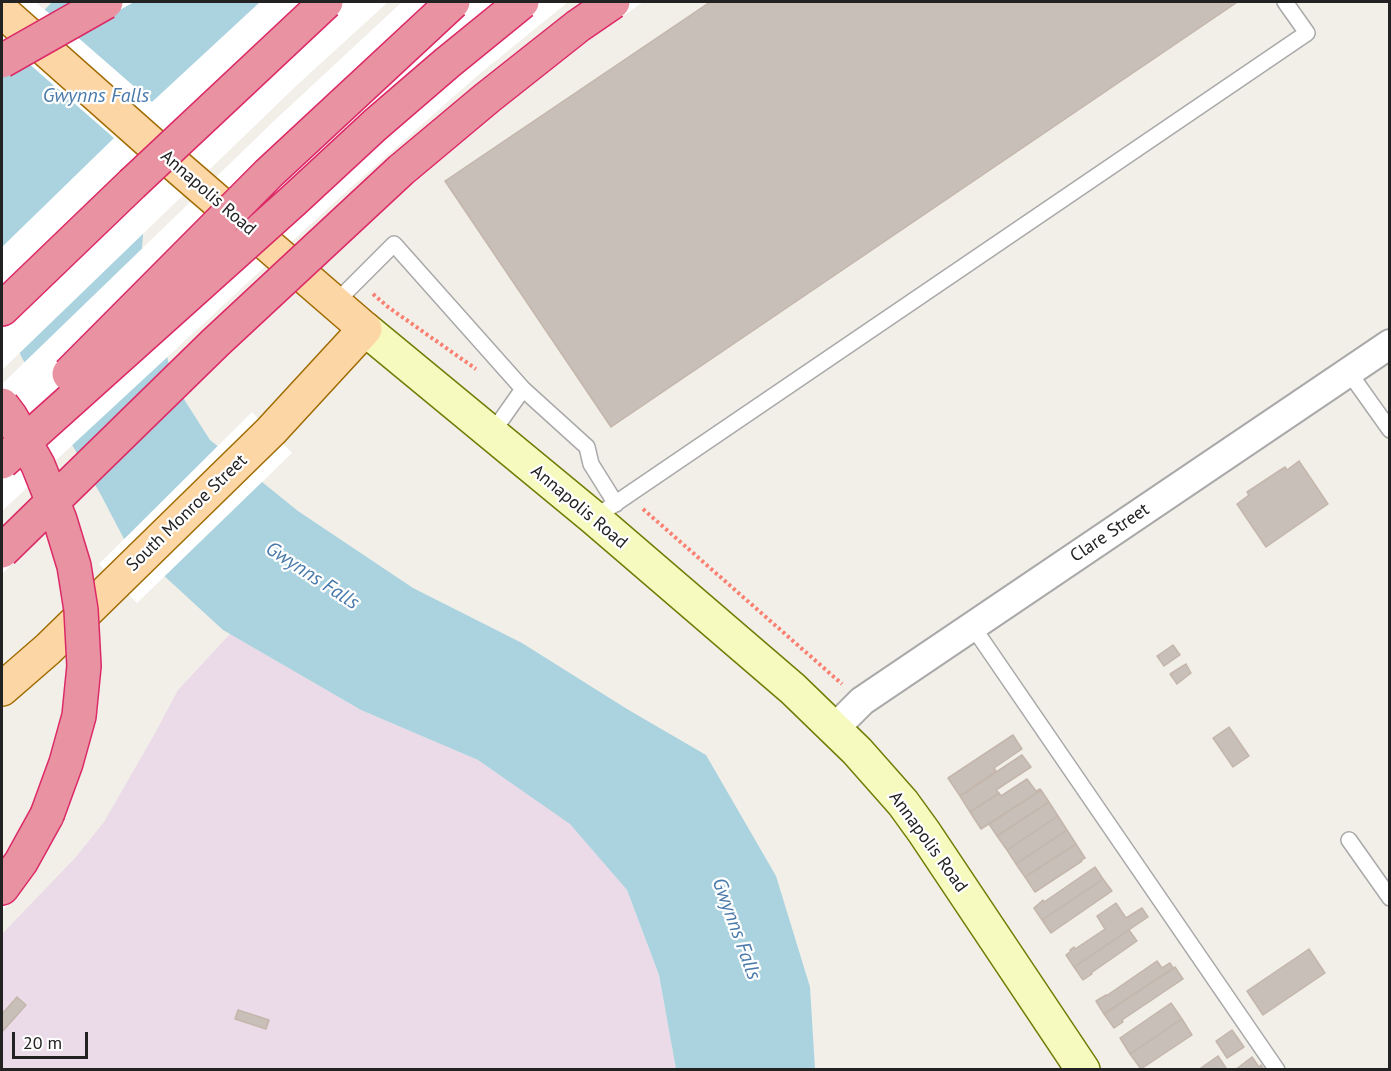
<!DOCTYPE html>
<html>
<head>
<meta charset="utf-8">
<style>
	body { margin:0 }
	#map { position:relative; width:1391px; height:1071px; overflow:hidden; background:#f2efe9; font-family:"PT Sans",sans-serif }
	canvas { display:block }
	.frame { position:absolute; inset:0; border:3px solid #222; pointer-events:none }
	.scale { position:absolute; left:12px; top:1032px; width:76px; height:27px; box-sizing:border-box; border:3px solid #222; border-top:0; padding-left:8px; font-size:18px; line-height:21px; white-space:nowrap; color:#222; -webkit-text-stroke:4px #fff; paint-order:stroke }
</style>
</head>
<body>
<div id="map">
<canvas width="1391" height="1071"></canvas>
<div class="frame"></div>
<div class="scale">20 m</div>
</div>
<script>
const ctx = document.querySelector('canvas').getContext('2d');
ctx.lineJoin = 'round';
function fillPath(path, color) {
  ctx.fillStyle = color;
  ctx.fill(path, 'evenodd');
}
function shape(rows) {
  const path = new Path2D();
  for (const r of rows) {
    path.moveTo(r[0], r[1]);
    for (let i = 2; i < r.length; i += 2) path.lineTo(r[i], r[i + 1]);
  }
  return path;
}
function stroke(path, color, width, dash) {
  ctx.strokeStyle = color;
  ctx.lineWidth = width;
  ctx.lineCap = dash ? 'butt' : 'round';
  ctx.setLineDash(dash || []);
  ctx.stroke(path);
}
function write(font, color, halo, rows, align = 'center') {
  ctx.font = font + ' "PT Sans",sans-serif';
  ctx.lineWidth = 4.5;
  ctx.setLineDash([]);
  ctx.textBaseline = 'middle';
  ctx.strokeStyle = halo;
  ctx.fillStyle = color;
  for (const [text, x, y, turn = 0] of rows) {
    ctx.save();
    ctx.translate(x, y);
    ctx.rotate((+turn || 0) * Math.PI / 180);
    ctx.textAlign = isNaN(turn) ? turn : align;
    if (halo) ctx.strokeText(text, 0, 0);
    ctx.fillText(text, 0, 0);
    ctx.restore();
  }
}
const industrial = shape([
	[230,634,361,710,478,760,570,823,627,890,659,975,676,1069,2,1069,2,934,75,858,104,822,154,735,178,690]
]);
const water = shape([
	[52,2,283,2,147,189,142,247,173,382,210,440,298,511,413,588,522,643,627,709,706,755,776,876,810,987,815,1069,676,1069,659,975,627,890,570,824,478,760,361,710,223,630,124,539,101,495,22,358,2,314,2,55]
]);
const pier = shape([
	[15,2,35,2,50,14,72,2,134,2,75,35,152,102,260,2,388,2,296,86,2,370,2,247,114,138,27,62,2,77,2,42,3,41,2,39,2,17],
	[402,2,568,2,477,76,338,199,54,462,60,475,590,2,643,2,591,39,499,111,415,182,344,244,73,505,82,531,92,567,98,604,100,642,99,679,95,716,87,753,76,789,62,823,24,885,2,912,2,865,35,809,61,734,70,657,63,579,48,529,2,574,2,532,37,497,30,485,2,511,2,384,275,120],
	[252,412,292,453,137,603,99,564]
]);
const building = shape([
	[710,2,1235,2,1236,3,611,427,445,181,710,2],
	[1299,461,1328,504,1266,547,1237,504,1249,495,1247,492,1285,467,1287,470,1299,461],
	[1173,645,1180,655,1164,666,1157,656,1173,645],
	[1186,664,1191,673,1177,684,1170,674,1186,664],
	[1229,727,1249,756,1233,767,1213,738,1229,727],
	[1013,735,1022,749,994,768,996,771,960,796,948,778,1013,735],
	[1022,755,1031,767,996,790,999,793,970,812,960,796,1022,755],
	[1027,779,1036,791,1040,789,1041,790,981,829,970,812,999,793,1001,796,1027,779],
	[1041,790,1049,802,997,836,989,824,1041,790],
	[1049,802,1058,816,1007,850,997,836,1049,802],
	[1058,816,1067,830,1016,864,1007,850,1058,816],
	[1067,830,1076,844,1025,877,1016,864,1067,830],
	[1076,844,1085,858,1081,860,1082,861,1035,892,1025,877,1076,844],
	[1095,867,1103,879,1042,920,1034,908,1043,900,1044,902,1095,867],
	[1103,879,1112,891,1051,933,1042,920,1103,879],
	[1116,903,1126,918,1142,908,1148,917,1074,967,1066,955,1071,951,1070,950,1074,947,1075,949,1105,929,1097,916,1116,903],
	[1129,930,1137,941,1091,973,1092,974,1083,980,1074,967,1129,930],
	[1309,949,1325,973,1263,1015,1247,991,1309,949],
	[1157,961,1162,968,1170,963,1173,968,1104,1014,1096,1001,1106,995,1106,996,1157,961],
	[1175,967,1183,979,1122,1020,1123,1022,1114,1028,1104,1014,1175,967],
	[17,997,26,1005,2,1032,2,1014,17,997],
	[1171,1003,1182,1019,1130,1054,1120,1038,1171,1003],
	[238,1010,269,1020,266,1029,235,1019,238,1010],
	[1182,1019,1192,1035,1141,1069,1130,1054,1182,1019],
	[1232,1030,1244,1047,1227,1058,1216,1041,1232,1030],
	[1218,1056,1226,1068,1224,1070,1198,1070,1218,1056],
	[1252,1057,1259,1067,1261,1065,1264,1070,1235,1070,1252,1057]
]);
const path = shape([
	[373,294,388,307,476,369],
	[643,509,842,684]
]);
const lane = shape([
	[335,303,394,244,523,389,492,433],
	[1348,371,1390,430],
	[523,389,587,447,591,464,616,504],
	[594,518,1307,33,1285,2],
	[973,627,1277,1070],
	[1349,840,1390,898]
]);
const street = shape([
	[834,729,862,701,1390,344]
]);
const secondary = shape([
	[365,329,594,518,793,689,857,751,903,803,924,832,1083,1070]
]);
const primary = shape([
	[2,11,180,169,365,329,271,431,48,649,2,689]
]);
const highway = shape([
	[2,309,132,184],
	[2,888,21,862,47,815]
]);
const highwayBridge = shape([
	[2,61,106,2],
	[132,184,326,2],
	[69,374,269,173,453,2],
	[2,405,11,417,38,465,60,520,74,566,81,610,84,666,79,716,66,763,47,815],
	[2,462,294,200,375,125,447,63,522,2],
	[2,551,215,343,401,170,487,98,578,26,613,2]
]);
const streetNames = [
	["Annapolis Road",208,193,41],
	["Annapolis Road",579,507,40],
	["South Monroe Street",187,513,-44],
	["Clare Street",1110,533,-34],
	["Annapolis Road",928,842,54]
];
const waterNames = [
	["Gwynns Falls",96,96],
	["Gwynns Falls",312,576,33],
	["Gwynns Falls",736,929,70]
];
fillPath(industrial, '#ebdbe8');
fillPath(water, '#aad3df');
fillPath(pier, '#fff');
fillPath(building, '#c7bfb8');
stroke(building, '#c4b6ab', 1.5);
stroke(lane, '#a9a9a9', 18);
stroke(street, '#a9a9a9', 32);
stroke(secondary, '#707d05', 36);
stroke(primary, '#a06b00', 36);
stroke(highway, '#dc2a67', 36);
stroke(path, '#fa8072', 4, [3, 3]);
stroke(lane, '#fff', 15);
stroke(street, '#fff', 28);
stroke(secondary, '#f7fabf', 33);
stroke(primary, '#fcd6a4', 33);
stroke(highway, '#e892a2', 33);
stroke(highwayBridge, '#dc2a67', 36, []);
stroke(highwayBridge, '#e892a2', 33);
write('18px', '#222', '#fff', streetNames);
write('italic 20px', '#4a7aab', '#fff', waterNames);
</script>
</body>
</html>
